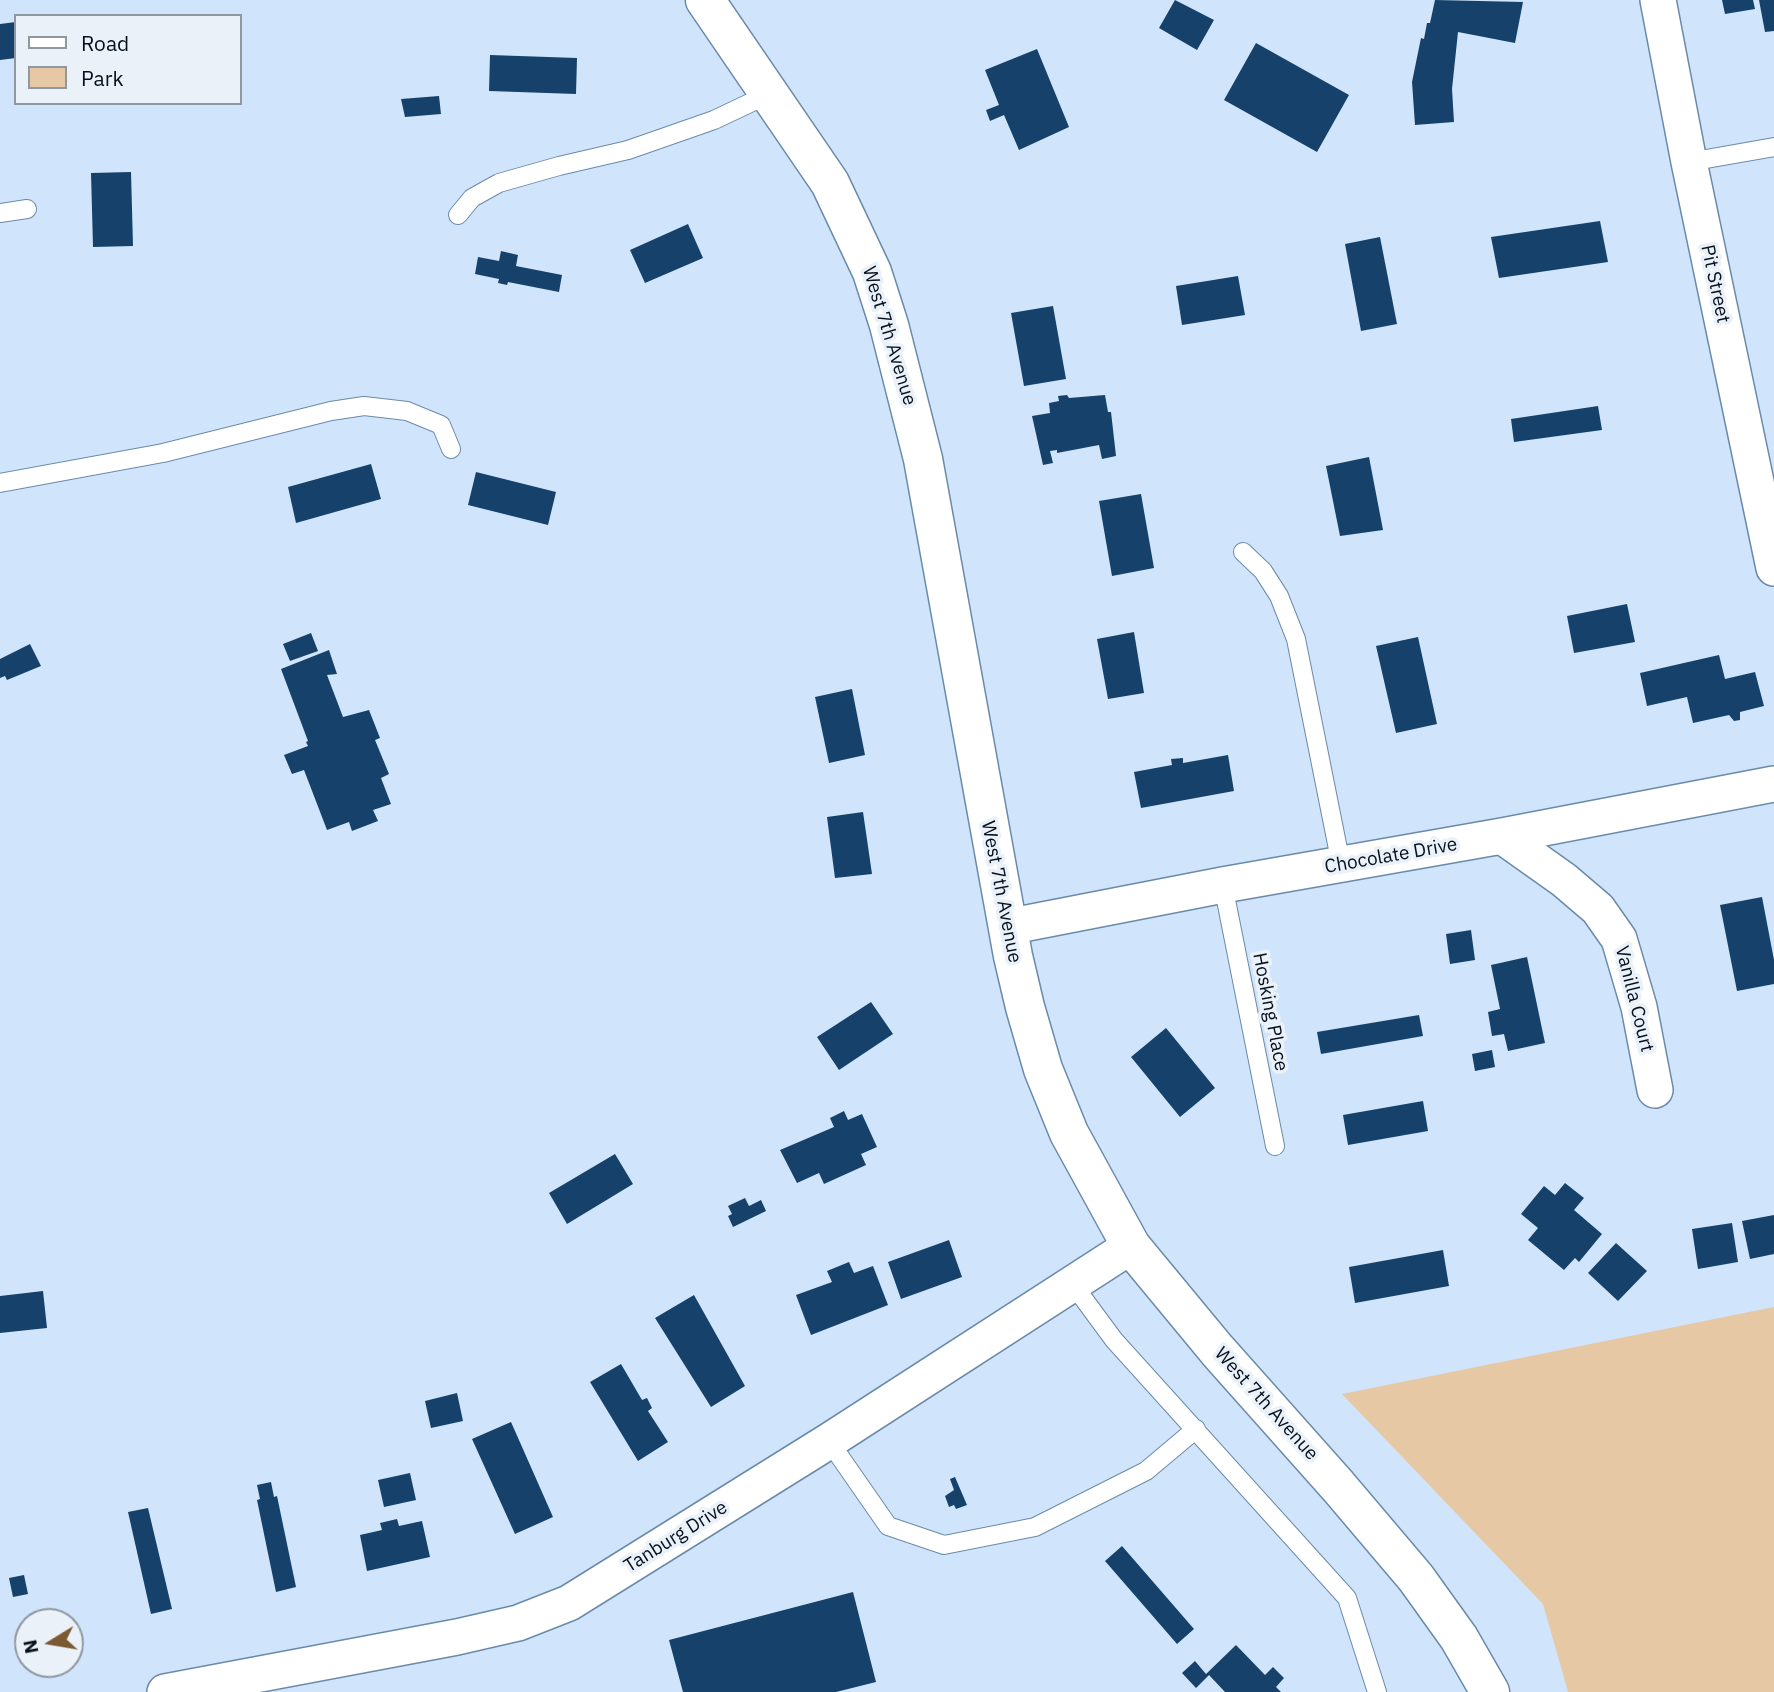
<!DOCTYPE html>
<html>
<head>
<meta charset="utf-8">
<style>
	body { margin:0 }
	#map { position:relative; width:1774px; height:1692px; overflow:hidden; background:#d0e5fb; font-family:"IBM Plex Sans",sans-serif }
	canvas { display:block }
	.legend { position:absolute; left:14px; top:14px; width:228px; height:91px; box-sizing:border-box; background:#eaf1f8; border:2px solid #8f97a1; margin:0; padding:9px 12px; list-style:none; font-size:21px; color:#06111e }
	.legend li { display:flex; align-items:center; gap:14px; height:35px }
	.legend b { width:35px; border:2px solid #8f97a1 }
	.north { position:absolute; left:14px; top:1608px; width:70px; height:70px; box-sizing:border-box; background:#eaf1f8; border:2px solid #8f97a1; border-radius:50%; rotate:259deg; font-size:19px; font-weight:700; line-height:28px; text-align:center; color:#06111e }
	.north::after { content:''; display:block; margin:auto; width:24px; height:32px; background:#7b5931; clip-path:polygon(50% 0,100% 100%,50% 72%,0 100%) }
</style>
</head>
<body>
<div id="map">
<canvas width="1774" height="1692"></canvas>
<ul class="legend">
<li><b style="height:9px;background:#fff"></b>Road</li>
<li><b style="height:19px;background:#e6c8a5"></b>Park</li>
</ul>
<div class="north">N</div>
</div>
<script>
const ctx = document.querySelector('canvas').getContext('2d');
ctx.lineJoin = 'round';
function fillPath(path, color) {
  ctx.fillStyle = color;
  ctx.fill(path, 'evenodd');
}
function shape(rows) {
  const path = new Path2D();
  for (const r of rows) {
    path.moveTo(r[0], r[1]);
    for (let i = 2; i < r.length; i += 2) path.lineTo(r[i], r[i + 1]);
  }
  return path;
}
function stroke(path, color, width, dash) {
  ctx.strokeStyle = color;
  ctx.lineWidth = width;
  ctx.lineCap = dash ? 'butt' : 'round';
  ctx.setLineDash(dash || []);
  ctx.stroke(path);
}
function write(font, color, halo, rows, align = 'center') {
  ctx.font = font + ' "IBM Plex Sans",sans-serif';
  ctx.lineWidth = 7;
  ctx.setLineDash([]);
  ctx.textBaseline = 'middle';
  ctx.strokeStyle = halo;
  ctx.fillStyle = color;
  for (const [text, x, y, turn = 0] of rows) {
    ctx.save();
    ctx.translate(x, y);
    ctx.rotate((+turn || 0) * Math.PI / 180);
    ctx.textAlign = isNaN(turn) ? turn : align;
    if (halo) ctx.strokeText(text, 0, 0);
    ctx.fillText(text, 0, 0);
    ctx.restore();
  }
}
const green = shape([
	[1774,1307,1774,1692,1568,1692,1543,1604,1342,1394]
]);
const building = shape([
	[1175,0,1214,20,1197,50,1159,28],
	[1435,0,1523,2,1515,43,1458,32,1452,89,1454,122,1415,125,1412,82,1421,38,1424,39,1427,23,1430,23],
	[1722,0,1753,0,1755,9,1725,14],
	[1759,0,1774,0,1774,31,1765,32],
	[16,22,16,58,0,60,0,24],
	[1256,43,1349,95,1317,152,1224,100],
	[1037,49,1069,127,1019,150,1004,115,990,121,986,110,999,105,985,70],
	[490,55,577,58,576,94,489,91],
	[439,96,441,114,405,117,401,99],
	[131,172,133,246,93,247,91,173],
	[1600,221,1608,262,1499,278,1491,237],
	[688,224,703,258,645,283,630,250],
	[1380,237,1397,324,1361,331,1345,244],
	[501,251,518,255,516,266,562,275,559,292,508,282,507,285,498,283,499,279,475,274,478,257,499,261],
	[1238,276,1245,315,1182,325,1176,286],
	[1053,306,1066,379,1024,386,1011,313],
	[1067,395,1069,398,1105,395,1108,412,1111,412,1116,456,1102,459,1099,445,1057,453,1057,450,1050,451,1053,463,1043,465,1032,416,1050,413,1049,403,1059,401,1058,396],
	[1598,406,1602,430,1514,442,1511,419],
	[1369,457,1383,530,1340,536,1326,466],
	[371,464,381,499,296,523,288,487],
	[476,472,556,492,548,525,468,505],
	[1141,494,1154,568,1112,576,1099,501],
	[1627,604,1635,642,1574,653,1567,616],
	[1134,632,1144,693,1108,699,1097,639],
	[311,633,318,651,290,661,283,644],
	[1418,637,1437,724,1396,733,1376,646],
	[30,644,41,666,7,680,5,676,0,678,0,659],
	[329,650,337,674,327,675,343,717,369,710,380,738,375,740,389,774,381,778,391,804,373,810,378,821,352,831,349,822,327,830,304,770,292,774,284,755,308,746,306,742,308,741,281,669],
	[1719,655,1725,679,1755,672,1764,706,1740,712,1740,720,1734,721,1729,715,1693,723,1687,697,1647,706,1640,673],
	[852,689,865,755,829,763,815,697],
	[1228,755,1234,791,1141,808,1134,772,1172,765,1171,759,1183,758,1183,763],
	[863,812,872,874,835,878,827,817],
	[1762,897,1774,960,1774,984,1737,991,1720,905],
	[1471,930,1475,960,1450,964,1446,934],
	[1527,957,1545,1043,1508,1051,1504,1034,1492,1036,1488,1012,1500,1009,1491,965],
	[871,1002,893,1034,839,1070,817,1037],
	[1419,1015,1423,1036,1321,1054,1317,1032],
	[1166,1028,1215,1088,1180,1117,1131,1057],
	[1492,1050,1495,1067,1475,1071,1472,1054],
	[1423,1101,1428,1131,1348,1145,1343,1115],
	[844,1111,848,1120,862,1114,877,1147,861,1154,866,1165,824,1184,819,1173,797,1183,780,1150,834,1127,830,1118],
	[615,1154,633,1184,567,1224,549,1193],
	[1565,1183,1584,1198,1574,1210,1602,1234,1579,1262,1575,1258,1564,1270,1528,1240,1538,1228,1521,1214,1544,1186,1555,1195],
	[745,1198,749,1206,761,1200,766,1211,733,1227,728,1216,732,1214,728,1206],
	[1774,1215,1774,1254,1750,1259,1742,1221],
	[1732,1223,1738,1262,1698,1269,1692,1229],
	[949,1240,962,1277,901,1299,888,1262],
	[1616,1243,1647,1271,1618,1301,1588,1273],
	[1443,1250,1449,1286,1355,1303,1349,1267],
	[849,1262,854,1273,873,1266,888,1305,811,1335,796,1295,832,1282,827,1271],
	[43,1291,47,1328,0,1333,0,1296],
	[694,1295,745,1386,711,1407,655,1318],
	[621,1364,642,1400,647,1398,652,1408,648,1411,668,1442,638,1461,590,1382],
	[457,1393,463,1421,431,1428,425,1401],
	[511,1422,553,1517,515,1534,472,1439],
	[410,1473,416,1500,384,1507,378,1480],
	[955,1477,967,1505,956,1509,954,1505,949,1507,945,1496,954,1490,950,1479],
	[271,1482,274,1497,277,1496,296,1587,276,1592,257,1500,260,1499,257,1485],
	[148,1508,172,1609,151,1614,128,1512],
	[397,1519,399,1526,422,1521,430,1557,367,1571,360,1535,382,1530,380,1523],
	[1122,1546,1194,1629,1177,1644,1105,1561],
	[24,1575,28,1594,13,1597,9,1578],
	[853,1592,876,1682,836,1692,683,1692,669,1640],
	[1236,1645,1265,1675,1273,1667,1284,1678,1276,1687,1281,1692,1225,1692,1209,1675,1196,1688,1182,1673,1195,1661,1206,1674]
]);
const service = shape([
	[1689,162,1774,147],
	[0,213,27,209],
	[458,215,472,198,499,183,559,166,628,150,714,120,771,93],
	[0,483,163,453,331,411,364,406,407,411,441,425,451,449],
	[1243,552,1263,571,1279,596,1296,639,1341,864],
	[1223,885,1275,1146],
	[1072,1283,1114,1340,1347,1598,1377,1692],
	[829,1441,888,1526,944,1545,1035,1527,1146,1471,1196,1429]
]);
const minor = shape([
	[1658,0,1689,162,1774,568],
	[1502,836,1564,880,1598,909,1619,939,1639,1007,1655,1090],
	[1007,927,1223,885,1502,836,1774,784],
	[165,1692,457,1637,518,1623,569,1603,829,1441,1131,1246]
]);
const secondary = shape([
	[705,0,830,183,872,272,889,325,923,459,1013,956,1025,1007,1043,1069,1069,1133,1131,1246,1217,1350,1338,1486,1416,1578,1459,1638,1490,1692]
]);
const streetNames = [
	["Pit Street",1715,284,78],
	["West 7th Avenue",889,336,73],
	["Chocolate Drive",1391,856,-10],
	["West 7th Avenue",1001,892,79],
	["Vanilla Court",1634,999,76],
	["Hosking Place",1270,1012,79],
	["West 7th Avenue",1266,1404,48],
	["Tanburg Drive",676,1537,-32]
];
fillPath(green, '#e6c8a5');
fillPath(building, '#15416a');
stroke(service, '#6a8aab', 20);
stroke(minor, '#6a8aab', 38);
stroke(secondary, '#6a8aab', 41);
stroke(service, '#fff', 18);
stroke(minor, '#fff', 35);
stroke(secondary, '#fff', 38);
write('19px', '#06111e', '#eaf1f8', streetNames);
</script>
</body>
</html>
